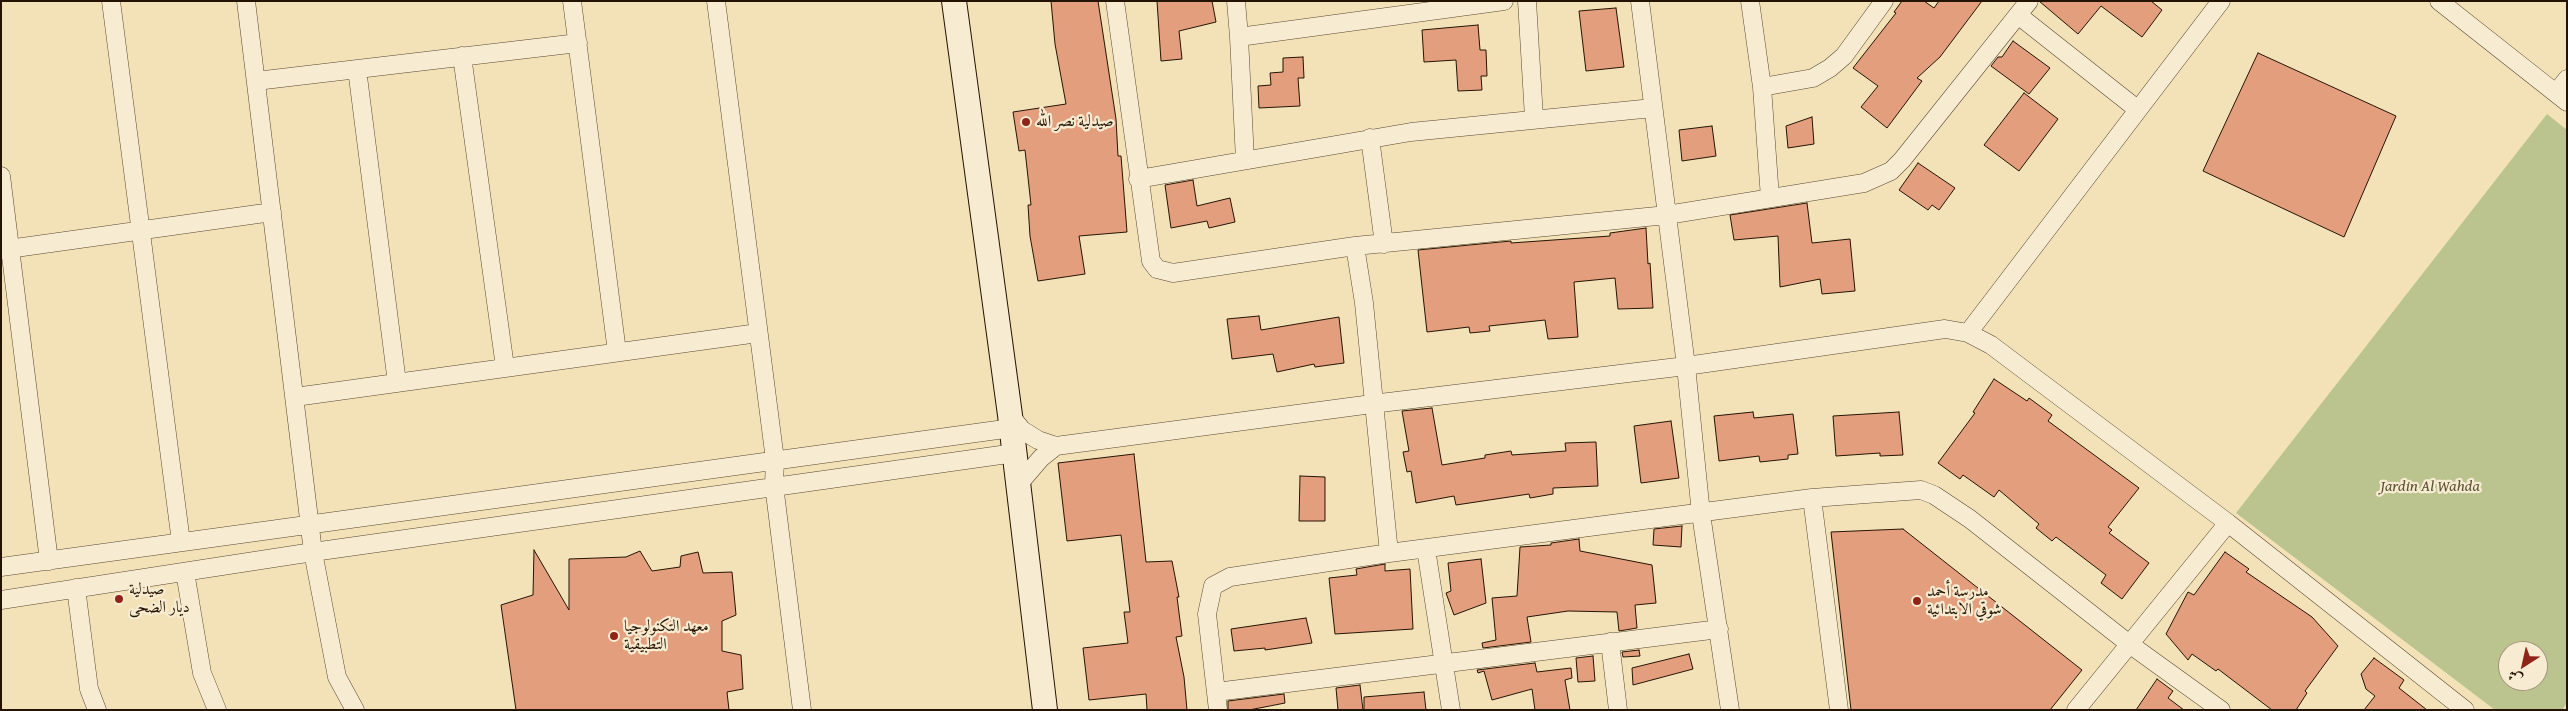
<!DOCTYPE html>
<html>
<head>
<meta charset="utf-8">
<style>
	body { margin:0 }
	#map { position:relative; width:2568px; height:711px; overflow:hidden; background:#f3e2b8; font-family:"Gentium Book Plus",Amiri,serif }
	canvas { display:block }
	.frame { position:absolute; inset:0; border:2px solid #251302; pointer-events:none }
	.north { position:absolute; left:2498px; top:641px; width:50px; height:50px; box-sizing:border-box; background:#f7ecd1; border:1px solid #a3957e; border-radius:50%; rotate:215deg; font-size:14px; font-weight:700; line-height:20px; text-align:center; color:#251302 }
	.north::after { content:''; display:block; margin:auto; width:18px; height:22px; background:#8f2418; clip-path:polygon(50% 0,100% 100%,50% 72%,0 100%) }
</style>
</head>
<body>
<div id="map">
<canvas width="2568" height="711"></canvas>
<div class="frame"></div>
<div class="north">ش</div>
</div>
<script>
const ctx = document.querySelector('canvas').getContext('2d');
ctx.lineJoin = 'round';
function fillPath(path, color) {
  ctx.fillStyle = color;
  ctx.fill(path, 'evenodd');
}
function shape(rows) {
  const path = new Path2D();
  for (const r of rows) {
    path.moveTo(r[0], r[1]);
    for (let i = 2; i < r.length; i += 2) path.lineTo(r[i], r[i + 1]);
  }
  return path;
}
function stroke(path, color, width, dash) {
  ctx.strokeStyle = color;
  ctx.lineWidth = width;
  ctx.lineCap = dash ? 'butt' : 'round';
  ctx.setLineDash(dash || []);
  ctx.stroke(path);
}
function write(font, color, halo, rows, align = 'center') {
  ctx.font = font + ' "Gentium Book Plus",Amiri,serif';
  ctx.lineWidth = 4.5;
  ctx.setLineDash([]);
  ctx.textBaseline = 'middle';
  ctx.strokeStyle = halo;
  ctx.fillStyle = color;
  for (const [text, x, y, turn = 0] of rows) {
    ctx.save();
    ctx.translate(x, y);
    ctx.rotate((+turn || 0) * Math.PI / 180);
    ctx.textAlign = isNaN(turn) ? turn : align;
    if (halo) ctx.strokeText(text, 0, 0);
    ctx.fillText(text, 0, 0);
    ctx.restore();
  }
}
const green = shape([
	[2547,114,2567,130,2567,703,2562,710,2495,710,2236,513],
	[2508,651,2538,651,2538,681,2508,681]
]);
const building = shape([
	[1051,1,1098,1,1116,119,1118,156,1121,156,1127,232,1079,236,1085,274,1038,281,1030,236,1028,205,1031,205,1025,150,1019,151,1013,112,1066,104,1055,44,1051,1],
	[1157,1,1212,1,1216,22,1179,31,1182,59,1161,61,1157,1],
	[1902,1,1924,1,1934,8,1939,1,1982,1,1940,57,1917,78,1922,81,1887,128,1861,107,1878,86,1853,68,1896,13,1894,12,1902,1],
	[2039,1,2151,1,2162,10,2142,37,2101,6,2078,34,2039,1],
	[1616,8,1624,67,1586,71,1579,11,1616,8],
	[1478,25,1480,50,1486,50,1487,76,1481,76,1482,90,1458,91,1456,60,1424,62,1422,30,1478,25],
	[2013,41,2050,68,2029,94,1991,66,1998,57,2002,57,2013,41],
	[2258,53,2396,116,2344,237,2203,171,2258,53],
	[1303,57,1304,78,1298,78,1300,106,1259,108,1258,86,1271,85,1270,73,1283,72,1283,58,1303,57],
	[2024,93,2058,119,2019,171,1984,145,2024,93],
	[1812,117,1814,144,1788,148,1786,126,1812,117],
	[1712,126,1716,156,1682,161,1679,130,1712,126],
	[1918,163,1955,188,1939,210,1932,205,1928,210,1899,190,1918,163],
	[1193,180,1197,206,1230,198,1235,222,1209,228,1207,221,1171,228,1165,185,1193,180],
	[1807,203,1812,243,1850,239,1855,291,1822,294,1820,279,1780,287,1778,236,1734,240,1730,215,1807,203],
	[1646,228,1648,264,1650,263,1653,308,1618,309,1615,278,1574,282,1578,337,1548,339,1545,320,1489,326,1490,331,1470,333,1469,327,1427,332,1418,250,1511,241,1511,243,1610,236,1610,233,1646,228],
	[1259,316,1261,330,1339,317,1344,363,1315,367,1314,364,1277,372,1273,354,1232,359,1227,319,1259,316],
	[1994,379,2027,401,2029,398,2052,415,2048,421,2139,488,2108,527,2112,530,2109,533,2149,563,2122,599,2101,583,2106,575,2056,537,2052,541,2036,528,2039,524,1999,490,1994,497,1963,475,1960,479,1938,463,1975,413,1973,412,1994,379],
	[1432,408,1442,465,1485,458,1485,455,1511,451,1512,455,1566,451,1565,443,1596,442,1598,486,1553,488,1553,494,1530,498,1529,494,1456,505,1454,496,1416,503,1411,471,1407,472,1403,452,1409,451,1402,411,1432,408],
	[1753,412,1754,418,1793,414,1798,454,1788,455,1788,459,1760,462,1759,456,1719,461,1714,416,1753,412],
	[1899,412,1903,455,1880,456,1880,453,1836,456,1833,416,1899,412],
	[1671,421,1679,478,1641,483,1634,426,1671,421],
	[1134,454,1146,562,1172,561,1179,597,1177,597,1182,636,1176,637,1184,677,1187,710,1147,710,1146,694,1089,700,1083,648,1128,643,1124,612,1130,612,1121,535,1067,541,1058,463,1134,454],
	[1300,476,1325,477,1325,521,1299,521,1300,476],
	[1682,526,1681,547,1653,545,1654,529,1682,526],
	[1903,529,2082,670,2050,710,1851,710,1831,532,1903,529],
	[1579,539,1580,551,1652,565,1656,603,1635,605,1637,628,1619,631,1617,612,1568,611,1527,617,1531,642,1483,648,1482,643,1496,640,1492,598,1517,596,1520,547,1551,545,1551,543,1579,539],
	[534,550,569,610,569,559,626,557,640,551,652,571,680,567,681,556,698,552,703,573,732,572,736,615,722,621,722,651,741,655,743,689,727,692,729,710,516,710,501,605,533,595,534,550],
	[2225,552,2249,569,2246,572,2312,617,2338,646,2305,691,2307,693,2296,710,2272,710,2218,669,2216,671,2192,654,2188,660,2166,634,2188,592,2194,595,2225,552],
	[1481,559,1486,603,1454,615,1446,593,1451,591,1448,563,1481,559],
	[1385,564,1385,571,1410,569,1413,629,1335,634,1329,578,1357,575,1356,569,1385,564],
	[1306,618,1312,643,1265,650,1265,648,1234,651,1231,629,1306,618],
	[1639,650,1640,656,1623,657,1622,652,1639,650],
	[1689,654,1693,669,1633,685,1632,668,1689,654],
	[1593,656,1595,681,1578,682,1576,658,1593,656],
	[2374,658,2404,680,2399,688,2427,710,2364,710,2375,696,2366,689,2361,674,2374,658],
	[1535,663,1537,672,1571,668,1572,678,1565,680,1570,710,1535,710,1532,689,1492,700,1484,671,1478,673,1477,670,1535,663],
	[2157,679,2173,691,2168,698,2184,710,2136,710,2157,679],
	[1360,685,1363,710,1338,710,1336,688,1360,685],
	[1424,692,1426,710,1364,710,1364,697,1424,692],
	[1284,694,1285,703,1249,710,1228,710,1228,701,1284,694]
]);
const minor = shape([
	[111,1,181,542],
	[246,1,313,552,337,677,355,710],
	[572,1,617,352],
	[716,1,775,460,774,485,802,710],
	[1115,1,1151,261,1157,269,1173,273,1355,246,1667,215,1864,183,1891,171,1902,160,2029,1],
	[1236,1,1239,37,1504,1],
	[1527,1,1534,118],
	[1640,1,1686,366,1701,514,1730,710],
	[1750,1,1762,87,1770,198],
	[2439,1,2567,102],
	[2018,15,2137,109],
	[1239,37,1245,160],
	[462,56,505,367],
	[357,69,397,383],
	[256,81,578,43],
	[1762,87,1813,78,1830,68,1844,56,1884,1],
	[2556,93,2567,79],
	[1370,138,1384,244],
	[1,176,49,561],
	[1138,179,1411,132,1653,108],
	[1355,246,1364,303,1389,553],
	[1,250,272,212],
	[1968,333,1991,345,2228,523,2465,710],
	[295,397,758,333],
	[1010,415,1022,430,1038,440,1056,446,1372,404,1686,366,1945,329,1968,333,2221,1],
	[1017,486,1041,458,1056,446],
	[1812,498,1839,710],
	[1426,549,1451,710],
	[1,567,1012,428],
	[185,572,202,673,217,710],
	[76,588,89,689,97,710],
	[1,600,313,552,1015,453],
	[1610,642,1618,710],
	[1216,692,1719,629],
	[1218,710,1207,614,1213,586,1230,577,1389,553,1812,498,1921,490,1934,495,1970,519,2128,643,2221,710],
	[2076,710,2228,523]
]);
const secondary = shape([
	[954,1,1010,415,1045,710]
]);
const markers = [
	[1026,122,5,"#8f2418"],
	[119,599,5,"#8f2418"],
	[1917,601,5,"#8f2418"],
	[614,636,5,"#8f2418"]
];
const poiNames = [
	["صيدلية نصر الله",1036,122],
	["صيدلية",129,590],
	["ديار الضحى",129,608],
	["مدرسة أحمد",1927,592],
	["شوقي الابتدائية",1927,610],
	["معهد التكنولوجيا",624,627],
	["التطبيقية",624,645]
];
const parkNames = [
	["Jardin Al Wahda",2430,487]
];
fillPath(green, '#bbc38f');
fillPath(building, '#e39f7d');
stroke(building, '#251302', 1);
stroke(minor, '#584730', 19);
stroke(secondary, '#251302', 26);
stroke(minor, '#f7ecd1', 18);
stroke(secondary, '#f7ecd1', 24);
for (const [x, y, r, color] of markers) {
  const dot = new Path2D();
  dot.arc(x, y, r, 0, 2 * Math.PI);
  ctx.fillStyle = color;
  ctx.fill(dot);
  stroke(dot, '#f7ecd1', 2);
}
write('16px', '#251302', '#f7ecd1', poiNames, 'left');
write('italic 16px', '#5a5133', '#f7ecd1', parkNames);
</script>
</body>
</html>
